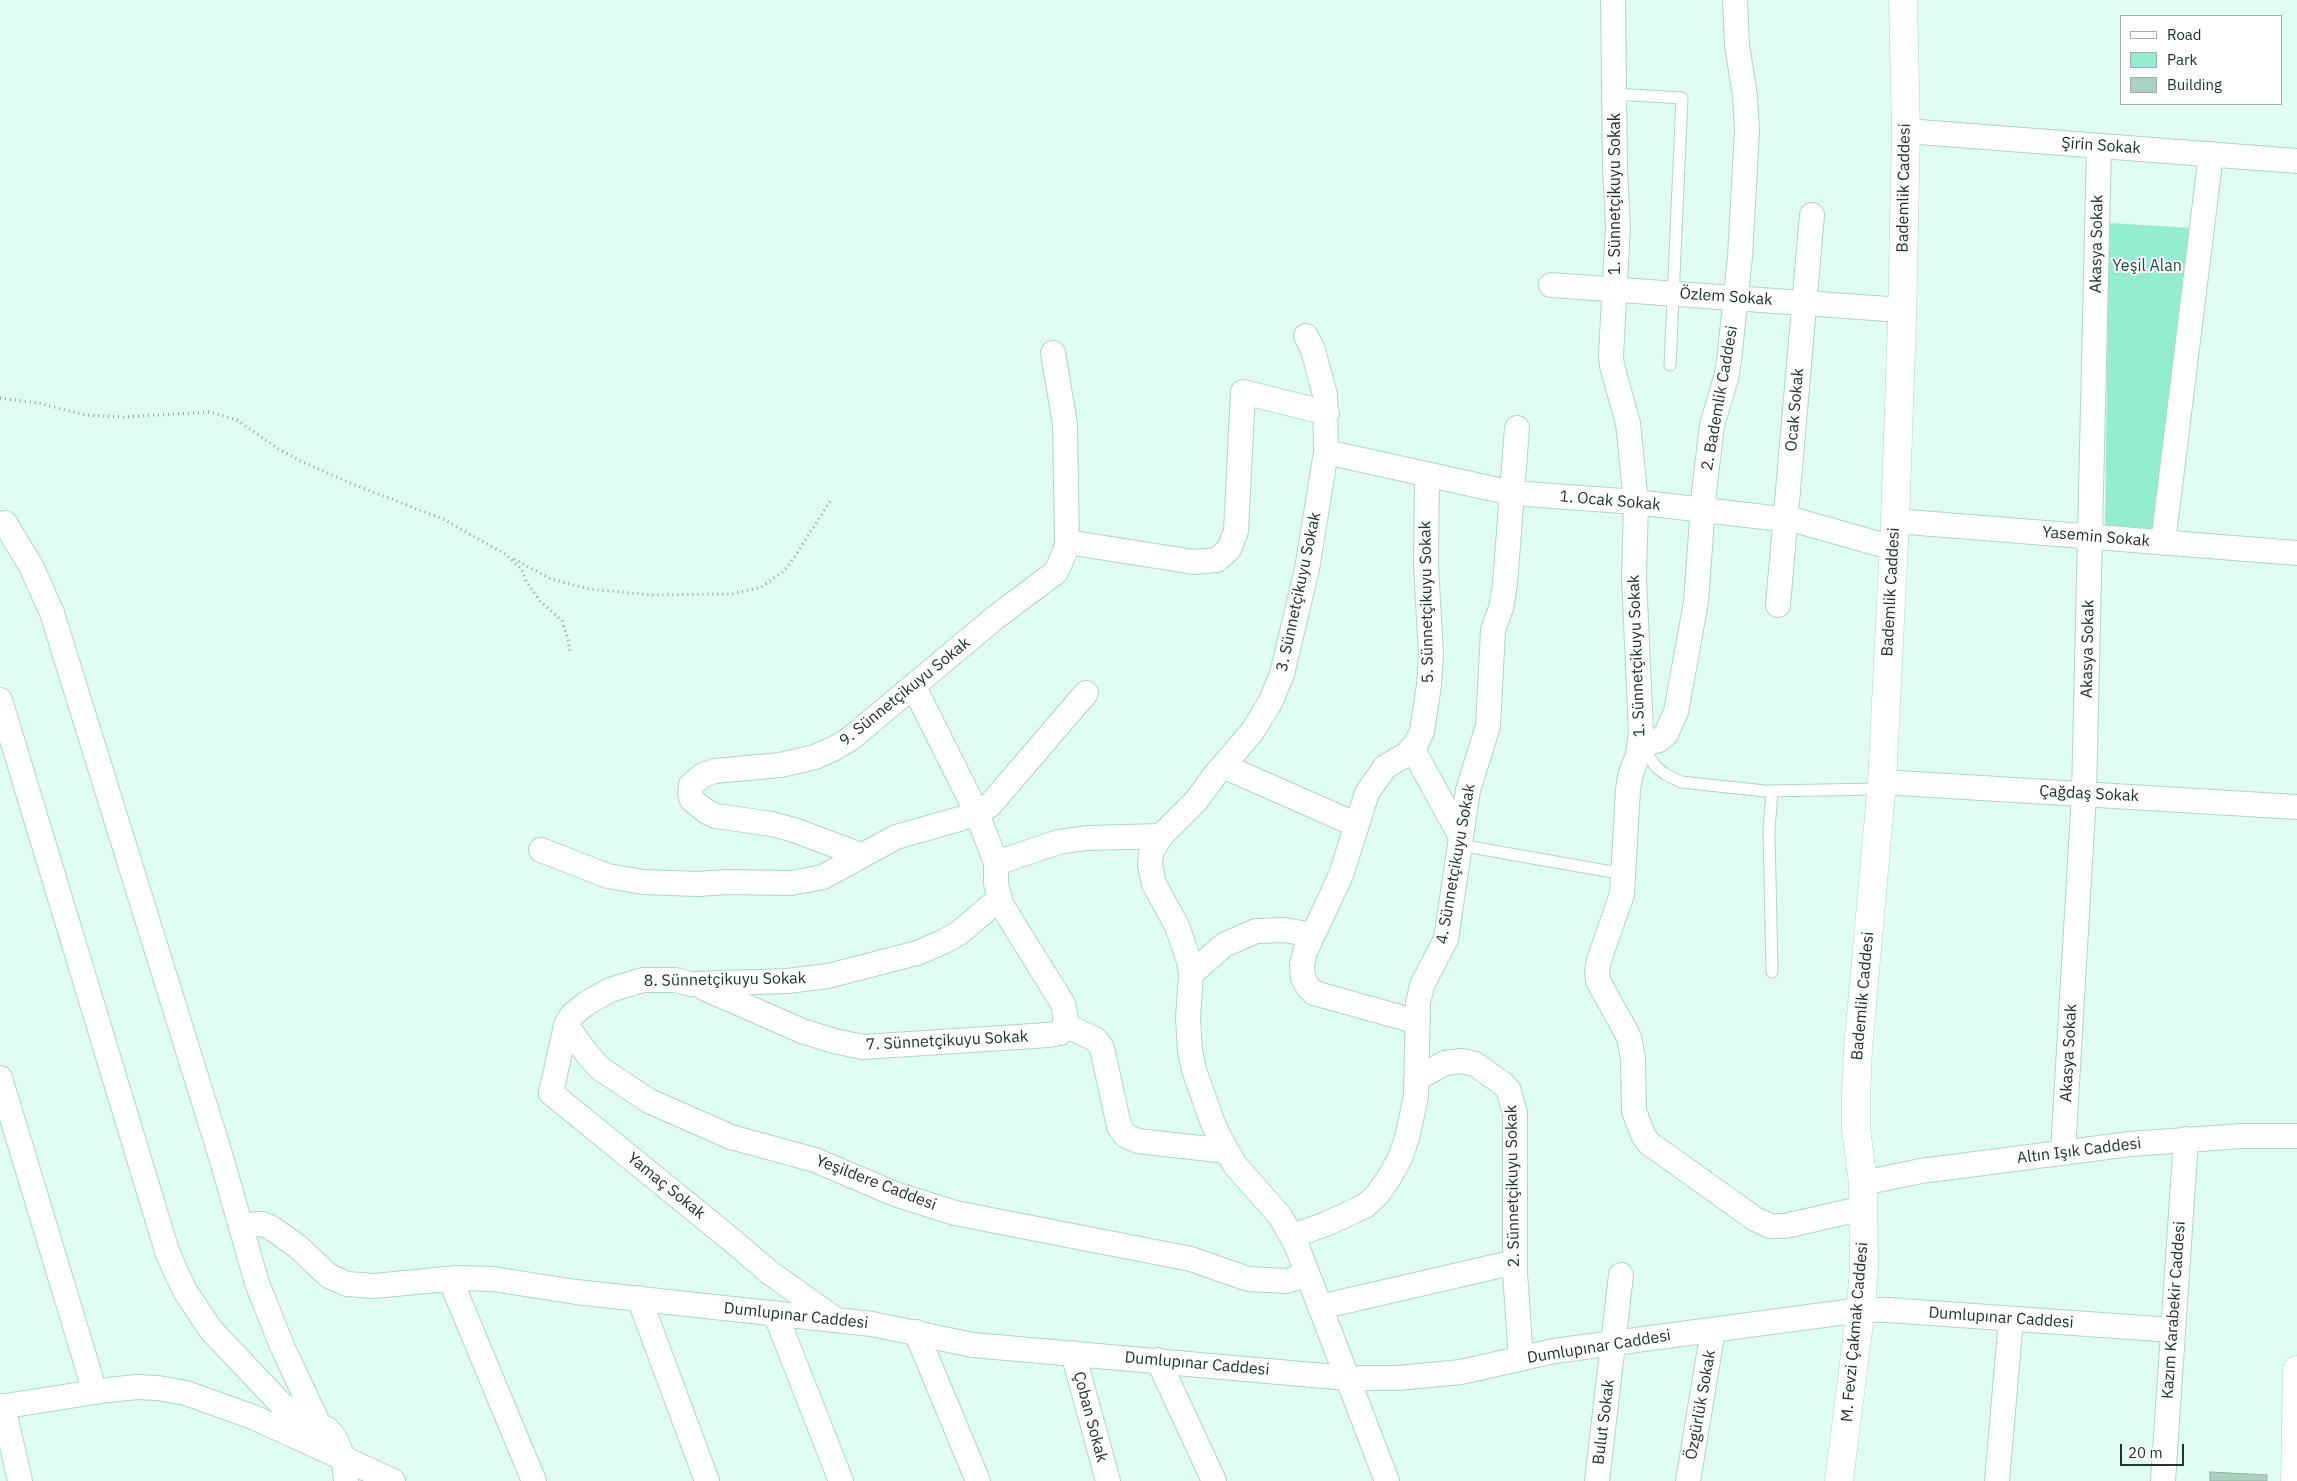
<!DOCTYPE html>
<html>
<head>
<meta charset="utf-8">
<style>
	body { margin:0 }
	#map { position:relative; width:2297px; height:1481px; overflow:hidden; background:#dffef1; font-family:"IBM Plex Sans",sans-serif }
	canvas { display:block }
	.legend { position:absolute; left:2120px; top:15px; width:162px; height:90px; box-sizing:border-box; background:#fff; border:1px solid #a7adab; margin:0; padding:6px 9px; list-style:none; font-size:15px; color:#22322c }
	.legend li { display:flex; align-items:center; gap:10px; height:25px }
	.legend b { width:25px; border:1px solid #a7adab }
	.scale { position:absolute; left:2120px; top:1444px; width:64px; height:22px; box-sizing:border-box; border:2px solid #22322c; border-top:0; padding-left:6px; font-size:15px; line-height:18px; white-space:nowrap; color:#22322c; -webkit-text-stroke:4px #fff; paint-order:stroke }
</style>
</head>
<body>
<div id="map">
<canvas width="2297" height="1481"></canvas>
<ul class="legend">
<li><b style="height:6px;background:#fff"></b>Road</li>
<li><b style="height:14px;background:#93eecd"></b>Park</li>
<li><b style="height:14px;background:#abd1c2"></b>Building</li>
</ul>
<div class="scale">20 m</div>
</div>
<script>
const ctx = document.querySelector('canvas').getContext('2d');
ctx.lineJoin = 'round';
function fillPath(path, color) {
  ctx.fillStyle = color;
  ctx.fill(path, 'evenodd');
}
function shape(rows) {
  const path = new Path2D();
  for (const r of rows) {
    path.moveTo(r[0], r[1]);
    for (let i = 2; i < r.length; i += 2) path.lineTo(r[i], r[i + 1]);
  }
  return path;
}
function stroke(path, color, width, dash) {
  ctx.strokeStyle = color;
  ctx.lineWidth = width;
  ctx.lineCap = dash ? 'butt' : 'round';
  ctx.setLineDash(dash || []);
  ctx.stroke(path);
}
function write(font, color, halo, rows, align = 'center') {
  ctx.font = font + ' "IBM Plex Sans",sans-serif';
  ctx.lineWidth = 4;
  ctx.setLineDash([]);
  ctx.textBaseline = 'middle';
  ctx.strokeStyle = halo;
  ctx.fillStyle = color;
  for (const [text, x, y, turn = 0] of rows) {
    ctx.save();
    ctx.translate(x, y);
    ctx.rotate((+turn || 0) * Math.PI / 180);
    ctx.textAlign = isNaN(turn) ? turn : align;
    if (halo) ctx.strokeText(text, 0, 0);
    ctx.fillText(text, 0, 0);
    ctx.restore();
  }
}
const green = shape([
	[2109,223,2191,228,2154,530,2105,527]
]);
const building = shape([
	[2210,1472,2267,1475,2267,1481,2210,1481,2210,1472]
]);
const path = shape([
	[0,398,38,403,85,415,123,417,210,412,237,420,280,450,301,461,350,483,443,519,507,555,522,570,526,581,540,601,562,621,569,642,570,654],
	[514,559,551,579,589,589,652,595,732,594,761,587,783,572,794,558,832,498]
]);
const service = shape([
	[1615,94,1682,98,1670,365],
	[1642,746,1656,767,1665,774,1681,782,1765,791,1881,789],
	[1459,845,1624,874],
	[1772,972,1769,830,1772,791]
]);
const minor = shape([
	[1613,0,1615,169,1618,226,1611,355,1612,366,1628,423,1636,502,1634,577,1641,732,1638,755,1630,776,1628,790,1622,894,1599,960,1597,971,1598,981,1629,1037,1633,1059,1634,1111,1644,1137,1650,1144,1755,1219,1770,1226,1785,1226,1864,1208],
	[1906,131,2297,161],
	[1551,285,1902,310],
	[1306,336,1313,350,1325,395,1326,452,1307,569,1282,674,1270,703,1252,732,1215,775,1196,801,1161,836,1151,853,1150,865,1154,884,1177,926,1189,961,1191,974,1188,1018,1190,1051,1194,1070,1212,1121,1219,1137,1235,1165,1280,1216,1296,1244,1387,1481],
	[1326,452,1512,493,1636,502,1798,521,1893,548],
	[1895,521,2297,553],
	[5,523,31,566,52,613,221,1157,257,1283,282,1346,319,1425],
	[1067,542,1194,562,1217,560,1229,549,1236,531,1243,392,1327,413],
	[2163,543,2211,154],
	[1778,605,1812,215],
	[0,700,167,1251,175,1270,185,1291,211,1330,281,1404,302,1418,327,1429,334,1437,344,1458,346,1481],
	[1641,745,1659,740,1666,734,1676,712,1696,602,1704,492,1712,425,1726,378,1729,361,1740,257,1747,130,1745,96,1737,45,1735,0],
	[1412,748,1460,835],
	[1223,766,1357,825],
	[1882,782,2297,807],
	[541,850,608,876,643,882,698,884,727,882,791,883,823,877,896,837,970,816,990,805,1086,693],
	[861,855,794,830,772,824,716,816,707,812,692,800,690,794,691,785,703,775,715,771,780,765,815,757,833,749,850,739,996,617,1056,572,1065,552,1067,542,1065,424,1053,353],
	[996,863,1059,842,1086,838,1161,836],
	[1191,974,1224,945,1256,931,1284,930,1313,935],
	[704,988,802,1031,834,1041,863,1047,1048,1035,1060,1033,1063,1030,1066,1020,1063,1004,1001,904,996,883,996,863,977,813,914,687],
	[1418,1022,1314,993,1308,987,1303,978,1302,965,1305,952,1341,875,1367,793,1385,767,1407,754,1416,744,1422,731,1429,685,1431,655,1426,565,1427,474],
	[566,1025,588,1055,601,1069,649,1101,731,1137,815,1160,895,1194,955,1213,1191,1259,1248,1279,1286,1281,1308,1275],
	[1066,1026,1095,1039,1102,1048,1119,1126,1126,1136,1138,1141,1227,1151],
	[0,1078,95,1392],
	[1416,1079,1445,1063,1462,1061,1475,1064,1503,1084,1509,1091,1515,1114,1515,1273,1521,1359],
	[2063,1152,2084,794,2099,146],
	[1863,1183,1921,1171,2130,1144,2242,1136,2297,1136],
	[241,1225,262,1224,270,1227,297,1246,329,1276,347,1284,374,1286,457,1278,493,1279,576,1292,872,1324,973,1345,1347,1378,1398,1378,1461,1372,1554,1351,1861,1310,1888,1310,2173,1330],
	[1292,1236,1326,1224,1365,1206,1377,1195,1389,1178,1400,1158,1407,1138,1416,1096,1418,1003,1422,985,1446,939,1468,790,1488,726,1493,630,1501,608,1505,584,1517,428],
	[450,1279,534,1481],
	[639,1298,707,1481],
	[1320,1307,1515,1262],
	[775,1313,841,1481],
	[835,1319,769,1272,734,1242,551,1093,566,1025,572,1015,587,1003,610,990,643,980,675,980,691,984,787,981,828,976,917,953,943,942,959,933,999,899],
	[916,1332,978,1481],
	[1073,1353,1108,1481],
	[1158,1360,1214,1481],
	[3,1406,20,1481],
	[0,1407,108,1390,137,1387,158,1388,186,1393,253,1417,393,1481],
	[1597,1481,1621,1275],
	[1688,1481,1713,1330],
	[1997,1481,2011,1319],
	[2163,1481,2186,1139]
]);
const tertiary = shape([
	[1839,1481,1860,1315,1864,1270,1863,1183,1856,1129,1856,1096,1858,1049,1882,782,1895,521,1902,320,1906,131,1903,0],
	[2295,1481,2297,1370]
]);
const streetNames = [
	["Şirin Sokak",2101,146,4],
	["Bademlik Caddesi",1904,188,-89],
	["1. Sünnetçikuyu Sokak",1615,194,-90],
	["Akasya Sokak",2097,244,-89],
	["Özlem Sokak",1726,297,4],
	["2. Bademlik Caddesi",1720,398,-80],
	["Ocak Sokak",1795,410,-85],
	["1. Ocak Sokak",1610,501,5],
	["Yasemin Sokak",2096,537,5],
	["3. Sünnetçikuyu Sokak",1299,592,-78],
	["Bademlik Caddesi",1891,592,-87],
	["5. Sünnetçikuyu Sokak",1427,602,-91],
	["Akasya Sokak",2088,649,-89],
	["1. Sünnetçikuyu Sokak",1637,656,-92],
	["9. Sünnetçikuyu Sokak",905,692,-39],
	["Çağdaş Sokak",2089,794,3],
	["4. Sünnetçikuyu Sokak",1456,864,-80],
	["8. Sünnetçikuyu Sokak",725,980,-1],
	["Bademlik Caddesi",1863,996,-85],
	["7. Sünnetçikuyu Sokak",947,1041,-3],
	["Akasya Sokak",2069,1053,-87],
	["Altın Işık Caddesi",2079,1151,-7],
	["Yeşildere Caddesi",876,1183,21],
	["Yamaç Sokak",666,1186,39],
	["2. Sünnetçikuyu Sokak",1513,1186,-91],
	["Kazım Karabekir Caddesi",2174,1310,-86],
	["Dumlupınar Caddesi",796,1316,6],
	["Dumlupınar Caddesi",2001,1318,4],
	["M. Fevzi Çakmak Caddesi",1855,1332,-85],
	["Dumlupınar Caddesi",1599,1347,-9],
	["Dumlupınar Caddesi",1197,1364,5],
	["Özgürlük Sokak",1701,1405,-80],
	["Çoban Sokak",1090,1417,75],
	["Bulut Sokak",1604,1422,-83]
];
const parkNames = [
	["Yeşil Alan",2147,266]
];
fillPath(green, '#93eecd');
fillPath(building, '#abd1c2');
stroke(building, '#8fb4a5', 1);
stroke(service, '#b0d6c7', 13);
stroke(minor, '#b0d6c7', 26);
stroke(tertiary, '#b0d6c7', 29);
stroke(path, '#8da59b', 3, [1, 4]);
stroke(service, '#fff', 11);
stroke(minor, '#fff', 24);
stroke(tertiary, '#fff', 28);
write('16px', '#22322c', '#fff', streetNames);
write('16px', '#1f4c3d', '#fff', parkNames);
</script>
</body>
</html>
